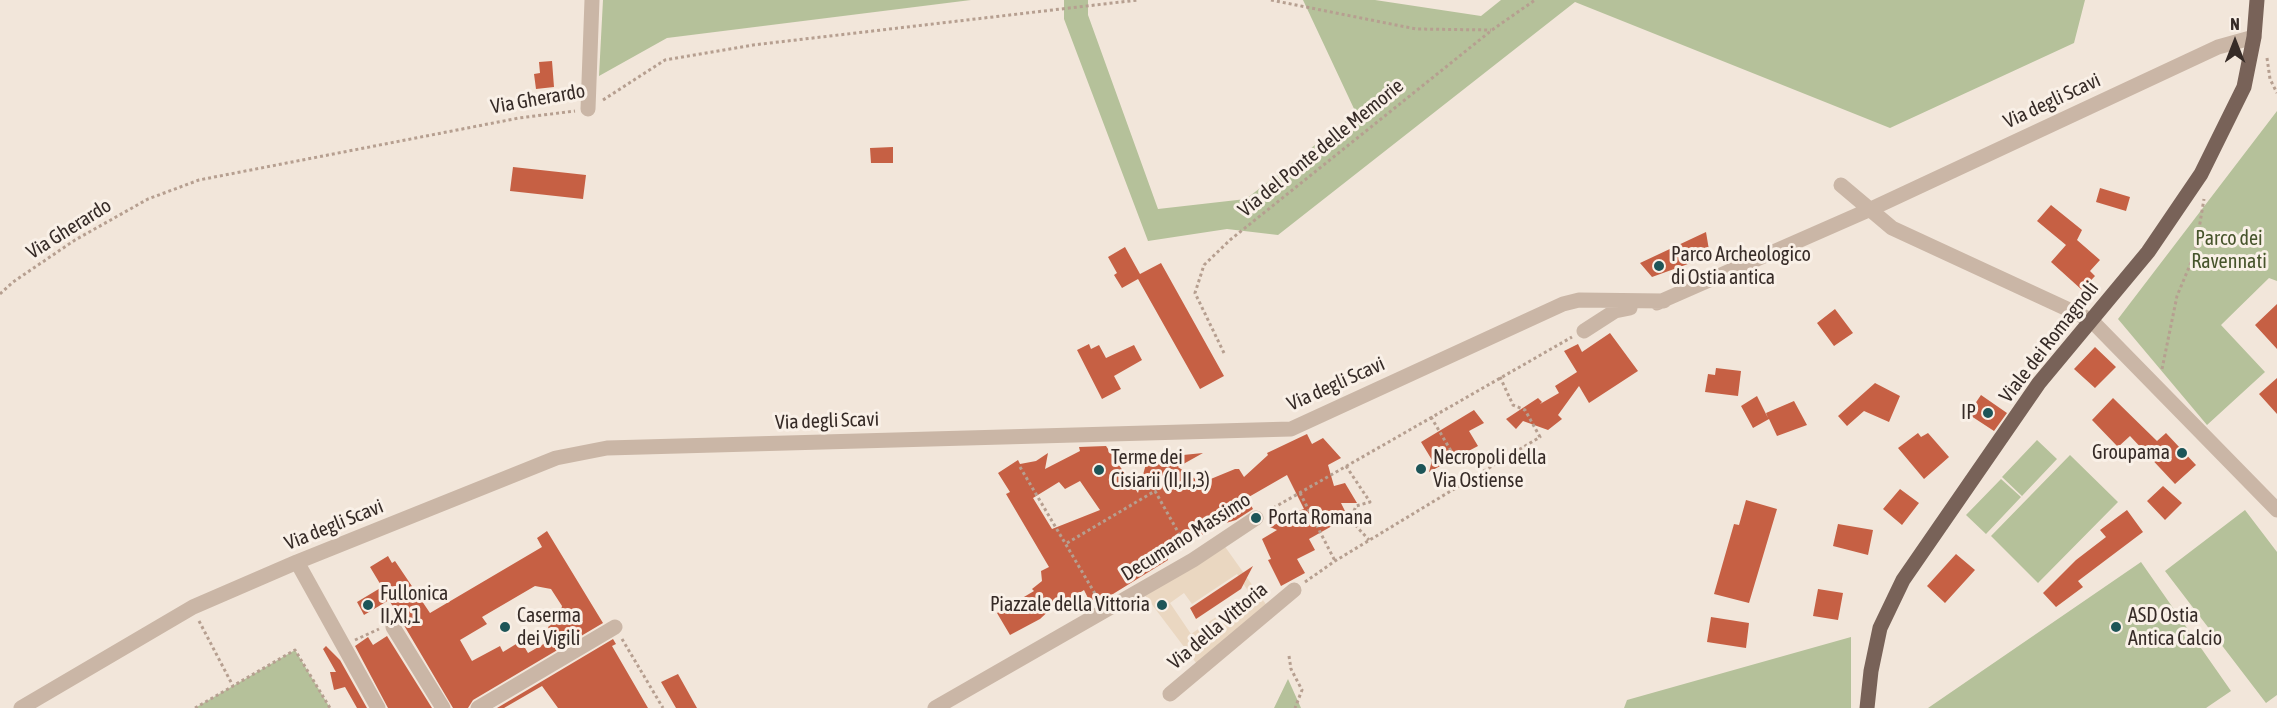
<!DOCTYPE html>
<html>
<head>
<meta charset="utf-8">
<style>
	body { margin:0 }
	#map { position:relative; width:2277px; height:708px; overflow:hidden; background:#f2e6da; font-family:"Asap Condensed",sans-serif }
	canvas { display:block }
	.north { position:absolute; left:2205px; top:12px; width:60px; height:60px; -webkit-text-stroke:4px #f9f0e7; paint-order:stroke; rotate:0deg; font-size:16px; font-weight:700; line-height:24px; text-align:center; color:#362b27 }
	.north::after { content:''; display:block; margin:auto; width:21px; height:27px; background:#362b27; clip-path:polygon(50% 0,100% 100%,50% 72%,0 100%) }
</style>
</head>
<body>
<div id="map">
<canvas width="2277" height="708"></canvas>
<div class="north">N</div>
</div>
<script>
const ctx = document.querySelector('canvas').getContext('2d');
ctx.lineJoin = 'round';
function fillPath(path, color) {
  ctx.fillStyle = color;
  ctx.fill(path, 'evenodd');
}
function shape(rows) {
  const path = new Path2D();
  for (const r of rows) {
    path.moveTo(r[0], r[1]);
    for (let i = 2; i < r.length; i += 2) path.lineTo(r[i], r[i + 1]);
  }
  return path;
}
function stroke(path, color, width, dash) {
  ctx.strokeStyle = color;
  ctx.lineWidth = width;
  ctx.lineCap = dash ? 'butt' : 'round';
  ctx.setLineDash(dash || []);
  ctx.stroke(path);
}
function write(font, color, halo, rows, align = 'center') {
  ctx.font = font + ' "Asap Condensed",sans-serif';
  ctx.lineWidth = 6;
  ctx.setLineDash([]);
  ctx.textBaseline = 'middle';
  ctx.strokeStyle = halo;
  ctx.fillStyle = color;
  for (const [text, x, y, turn = 0] of rows) {
    ctx.save();
    ctx.translate(x, y);
    ctx.rotate((+turn || 0) * Math.PI / 180);
    ctx.textAlign = isNaN(turn) ? turn : align;
    if (halo) ctx.strokeText(text, 0, 0);
    ctx.fillText(text, 0, 0);
    ctx.restore();
  }
}
const green = shape([
	[603,0,971,0,667,38,599,76],
	[1064,0,1088,0,1088,15,1158,209,1246,199,1356,113,1303,0,1375,0,1481,16,1501,0,2085,0,2074,43,1890,128,1575,2,1278,235,1227,229,1148,241,1064,19],
	[2277,111,2277,281,2269,278,2221,325,2265,372,2207,425,2118,319],
	[2037,440,2057,459,2022,496,2002,477],
	[2070,455,2118,502,2038,583,1991,536],
	[2001,479,2021,497,1986,534,1966,515],
	[2245,510,2277,552,2277,695,2266,703,2165,571],
	[2141,562,2231,691,2206,708,1928,708],
	[1851,637,1851,708,1624,708,1627,700],
	[295,650,330,708,195,708,233,686],
	[1288,679,1301,708,1274,708]
]);
const plaza = shape([
	[1221,541,1270,610,1200,668,1141,590],
	[1237,574,1254,600,1246,606,1241,600,1191,634,1170,603,1184,593,1192,604]
]);
const building = shape([
	[552,61,554,87,536,89,534,74,540,73,539,62],
	[893,147,893,163,871,163,870,148],
	[513,167,586,175,583,199,510,191],
	[2100,188,2130,197,2126,211,2096,202],
	[2051,205,2082,230,2077,240,2100,260,2090,271,2095,276,2082,290,2051,262,2066,245,2037,221],
	[1706,232,1710,256,1652,277,1640,263],
	[1125,247,1140,274,1161,263,1224,376,1200,389,1138,279,1122,288,1114,275,1117,273,1108,257],
	[2277,304,2277,349,2255,325],
	[1835,309,1853,333,1834,346,1817,323],
	[1610,333,1638,371,1589,403,1579,386,1558,415,1562,419,1548,430,1523,421,1516,429,1506,419,1538,398,1542,402,1540,404,1559,393,1555,386,1577,372,1564,351,1578,344,1582,352],
	[1089,344,1091,349,1099,345,1106,358,1134,345,1142,360,1114,376,1121,389,1102,399,1077,350],
	[2095,347,2116,367,2095,388,2074,369],
	[1716,368,1741,371,1738,396,1705,392,1708,374,1715,375],
	[2277,378,2277,414,2259,394],
	[1875,383,1900,396,1889,422,1864,411,1847,426,1838,416],
	[1981,395,2007,413,1994,431,1968,414],
	[1757,396,1768,418,1766,413,1794,401,1807,425,1777,436,1769,419,1753,428,1741,406],
	[2113,398,2157,441,2166,433,2196,465,2175,484,2130,436,2118,447,2092,420],
	[1474,410,1484,423,1469,431,1478,446,1429,472,1432,460,1421,442],
	[1918,433,1921,437,1928,433,1949,457,1924,479,1898,448],
	[1307,434,1312,444,1323,438,1341,458,1328,465,1334,486,1345,483,1357,503,1341,503,1348,517,1309,539,1315,550,1297,559,1305,573,1281,586,1268,560,1271,559,1262,539,1277,530,1270,527,1290,517,1289,514,1304,509,1287,475,1247,498,1253,509,1236,520,1226,523,1224,519,1214,529,1193,539,1184,531,1164,545,1168,560,1113,594,1096,604,1093,600,1090,602,1084,590,1057,607,1055,605,1040,619,1010,635,997,613,1034,591,1032,589,1042,581,1041,571,1049,567,1006,494,1010,492,998,473,1018,460,1020,464,1036,461,1048,453,1045,469,1080,451,1079,447,1106,446,1138,493,1146,464,1169,452,1173,456,1203,453,1178,467,1201,483,1235,469,1239,469,1244,477,1268,455,1267,453],
	[1080,481,1100,510,1052,529,1033,498,1059,482,1065,489],
	[2163,486,2182,503,2165,520,2147,501],
	[1900,489,1919,503,1902,525,1883,509],
	[1746,500,1777,509,1749,603,1714,594,1734,524,1739,525],
	[2127,510,2143,532,2078,581,2083,587,2056,607,2043,593,2076,560,2106,537,2100,530],
	[1838,524,1873,530,1868,555,1833,546],
	[547,531,603,623,473,700,468,708,453,708,389,600,364,615,357,602,382,587,370,567,388,556,392,563,395,561,430,613,542,547,537,538],
	[535,586,551,589,562,606,559,619,548,627,554,638,528,653,521,641,503,652,500,646,472,661,460,640,487,624,482,617],
	[1956,554,1975,570,1945,603,1927,586],
	[1253,566,1241,589,1196,619,1190,608],
	[1818,589,1843,593,1838,620,1813,616],
	[1711,617,1749,623,1746,648,1707,642],
	[387,636,432,708,388,708,355,646,368,637,373,645],
	[613,639,616,644,612,646,648,708,558,708,542,686,504,708,497,708],
	[326,646,340,660,367,708,357,708,345,687,334,690,330,672,336,672,323,649],
	[678,674,697,708,676,708,661,682]
]);
const path = shape([
	[1271,0,1416,29,1491,30],
	[2267,58,2270,79,2277,93],
	[603,100,665,60,753,45,1138,0],
	[0,294,13,282,75,240,148,199,199,180,519,118,575,111],
	[1224,353,1195,293,1204,265,1230,240,1492,30,1535,0],
	[2162,369,2177,296,2195,253,2204,199],
	[1431,417,1454,456],
	[1346,466,1370,502,1356,506,1352,516,1357,527,1369,540],
	[1020,467,1097,597],
	[1300,493,1335,561],
	[1268,511,1572,337],
	[1067,543,1155,491,1187,548],
	[1305,582,1335,561,1540,437,1525,410,1513,405,1500,377],
	[199,621,233,686],
	[622,639,663,708],
	[355,640,379,629],
	[1289,656,1291,669,1302,690,1295,708],
	[195,708,295,650,330,708]
]);
const minor = shape([
	[588,109,592,0],
	[1841,185,1892,228,2091,320,2277,510],
	[1657,303,1871,209,2218,47,2254,37],
	[1584,331,1615,311,1630,308],
	[297,562,378,708],
	[393,627,443,708],
	[1170,694,1294,590],
	[21,708,193,607,297,562,556,458,607,448,1291,429,1563,304,1579,300,1664,301],
	[478,708,615,627],
	[935,708,1193,560,1256,518]
]);
const major = shape([
	[1867,708,1871,671,1880,628,1903,580,2039,383,2148,252,2201,174,2244,87,2254,37,2257,0]
]);
const markers = [
	[1659,266,6,"#1d5558"],
	[1988,413,6,"#1d5558"],
	[2182,453,6,"#1d5558"],
	[1421,469,6,"#1d5558"],
	[1099,470,6,"#1d5558"],
	[1256,518,6,"#1d5558"],
	[368,605,6,"#1d5558"],
	[1162,605,6,"#1d5558"],
	[505,627,6,"#1d5558"],
	[2116,627,6,"#1d5558"]
];
const streetNames = [
	["Via Gherardo",538,99,-10],
	["Via degli Scavi",2052,101,-25],
	["Via del Ponte delle Memorie",1321,148,-39],
	["Via Gherardo",69,229,-32],
	["Viale dei Romagnoli",2049,342,-52],
	["Via degli Scavi",1336,384,-24],
	["Via degli Scavi",827,421,-2],
	["Via degli Scavi",334,525,-22],
	["Decumano Massimo",1186,537,-32],
	["Via della Vittoria",1218,626,-40]
];
const parkNames = [
	["Parco dei",2229,239],
	["Ravennati",2229,262]
];
const poiNames = [
	["Parco Archeologico",1671,255],
	["di Ostia antica",1671,278],
	["IP",1976,413,"right"],
	["Groupama",2170,453,"right"],
	["Terme dei",1111,458],
	["Cisiarii (II,II,3)",1111,481],
	["Necropoli della",1433,458],
	["Via Ostiense",1433,481],
	["Porta Romana",1268,518],
	["Fullonica",380,594],
	["II,XI,1",380,617],
	["Piazzale della Vittoria",1150,605,"right"],
	["Caserma",517,616],
	["dei Vigili",517,639],
	["ASD Ostia",2128,616],
	["Antica Calcio",2128,639]
];
fillPath(green, '#b5c19a');
fillPath(plaza, '#ead7c1');
fillPath(building, '#c66044');
stroke(path, '#b69f90', 3, [3, 3]);
stroke(minor, '#cab6a6', 15);
stroke(major, '#786258', 15);
for (const [x, y, r, color] of markers) {
  const dot = new Path2D();
  dot.arc(x, y, r, 0, 2 * Math.PI);
  ctx.fillStyle = color;
  ctx.fill(dot);
  stroke(dot, '#f9f0e7', 2);
}
write('20px', '#362b27', '#f9f0e7', streetNames);
write('20px', '#46542b', '#f9f0e7', parkNames);
write('20px', '#362b27', '#f9f0e7', poiNames, 'left');
</script>
</body>
</html>
